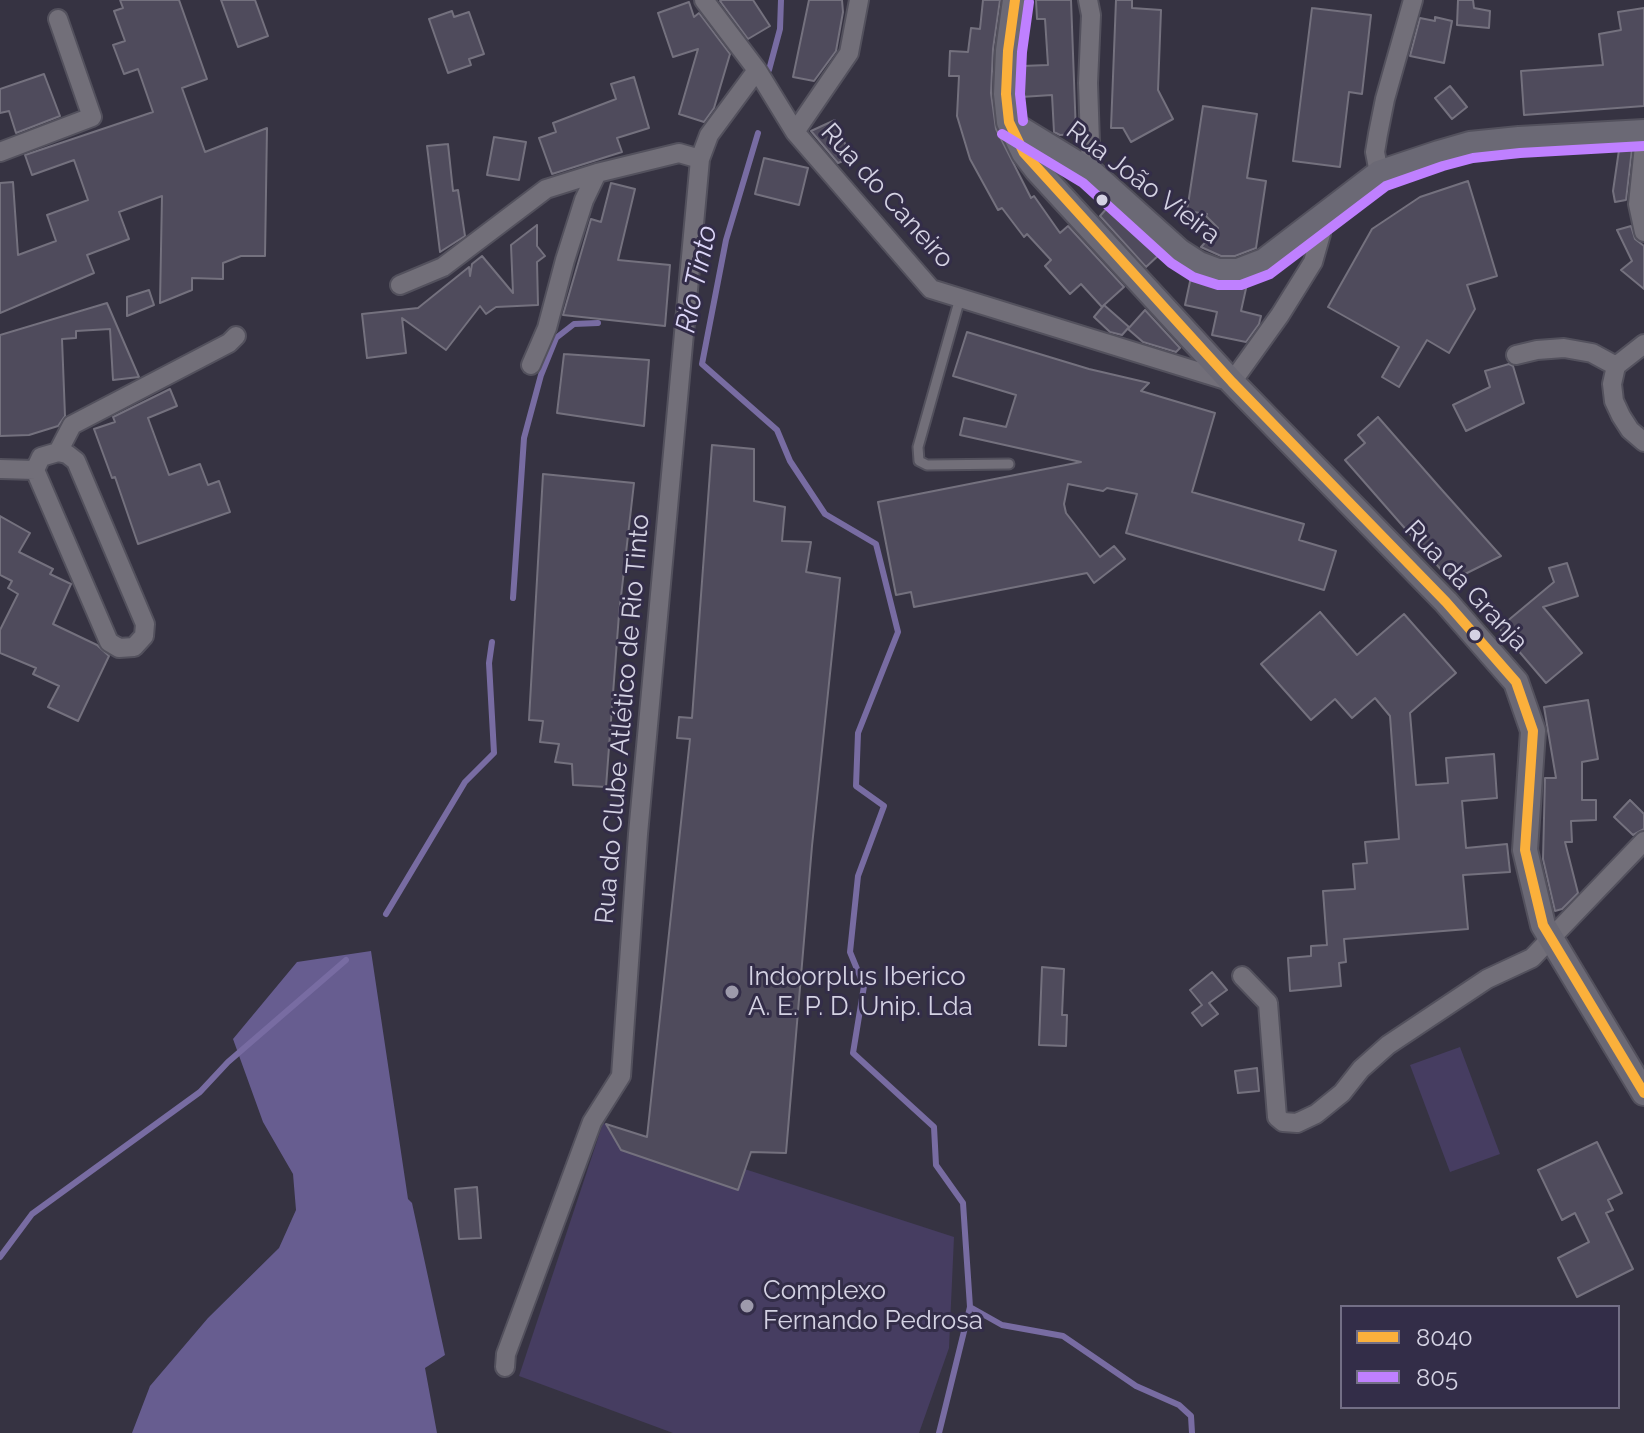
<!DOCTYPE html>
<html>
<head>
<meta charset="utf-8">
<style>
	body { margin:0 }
	#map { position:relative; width:1644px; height:1433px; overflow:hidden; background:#363342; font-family:Raleway,sans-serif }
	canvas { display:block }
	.legend { position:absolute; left:1340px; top:1305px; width:280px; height:104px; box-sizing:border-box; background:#332d48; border:2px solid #736f86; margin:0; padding:10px 14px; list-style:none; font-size:24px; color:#d4d2e3 }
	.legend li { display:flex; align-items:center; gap:16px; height:40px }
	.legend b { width:40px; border:2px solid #736f86 }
</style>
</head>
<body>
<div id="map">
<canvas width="1644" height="1433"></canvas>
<ul class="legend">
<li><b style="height:10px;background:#fbb03b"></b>8040</li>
<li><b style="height:10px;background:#bf80ff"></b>805</li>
</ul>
</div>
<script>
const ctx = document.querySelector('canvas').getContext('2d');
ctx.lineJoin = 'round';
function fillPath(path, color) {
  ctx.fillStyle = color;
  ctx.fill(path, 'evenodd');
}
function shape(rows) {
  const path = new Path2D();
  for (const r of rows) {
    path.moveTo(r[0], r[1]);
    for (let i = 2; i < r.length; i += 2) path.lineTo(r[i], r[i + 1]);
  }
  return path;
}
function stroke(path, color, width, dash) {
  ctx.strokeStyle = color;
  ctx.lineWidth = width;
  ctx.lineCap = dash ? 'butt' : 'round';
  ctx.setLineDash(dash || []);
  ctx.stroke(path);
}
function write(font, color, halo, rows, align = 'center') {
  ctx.font = font + ' Raleway,sans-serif';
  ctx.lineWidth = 6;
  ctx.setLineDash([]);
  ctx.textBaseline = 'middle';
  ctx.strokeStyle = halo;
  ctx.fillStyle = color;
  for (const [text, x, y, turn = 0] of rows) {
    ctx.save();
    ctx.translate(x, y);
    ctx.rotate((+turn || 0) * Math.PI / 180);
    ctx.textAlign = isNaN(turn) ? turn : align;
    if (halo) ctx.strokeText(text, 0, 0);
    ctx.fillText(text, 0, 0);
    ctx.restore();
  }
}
const green = shape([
	[1460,1047,1500,1154,1450,1172,1410,1065],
	[603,1123,954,1237,949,1348,919,1433,673,1433,519,1376]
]);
const forest = shape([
	[371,951,408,1199,412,1203,445,1355,425,1368,437,1433,132,1433,150,1386,208,1318,279,1248,296,1210,293,1174,263,1122,233,1039,297,962]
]);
const stream = shape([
	[769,70,780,29,781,0],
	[758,133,726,240,702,364,777,430,790,461,825,514,876,544,898,632,858,733,856,786,884,806,858,876,850,952,864,986,853,1053,934,1127,936,1165,963,1203,970,1307,939,1433],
	[513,598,524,438,541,375,556,338,574,324,598,323],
	[386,914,465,782,494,753,489,663,492,642],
	[0,1257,32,1214,200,1092,228,1062,346,960],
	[970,1307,1002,1325,1063,1336,1136,1386,1179,1405,1191,1416,1192,1433]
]);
const building = shape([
	[120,0,179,0,207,79,182,88,205,152,267,128,265,256,241,256,223,263,223,279,192,278,192,290,160,303,162,196,119,212,129,239,87,255,94,273,0,313,0,183,13,182,18,255,56,241,47,215,88,200,74,160,32,175,25,155,153,112,138,69,124,74,113,45,125,41,114,11,123,8,120,0],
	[221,0,255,0,268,36,238,47,221,0],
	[722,0,753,0,770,26,748,39,720,1,722,0],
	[809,0,842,0,843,12,836,51,814,81,793,77,809,0],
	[983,0,1000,0,993,49,991,93,996,129,1031,198,1034,196,1060,233,1068,226,1124,287,1104,305,1129,327,1122,335,1110,332,1094,317,1104,305,1102,307,1081,284,1070,294,1045,266,1051,260,1027,234,1024,237,1002,208,998,210,970,159,957,116,959,76,949,76,950,51,968,52,971,28,980,29,983,0],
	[1036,0,1071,0,1076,134,1060,135,1054,132,1052,95,1021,97,1022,66,1048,65,1045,19,1037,19,1036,0],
	[1116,0,1132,0,1132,8,1161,10,1158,90,1173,119,1131,142,1123,128,1111,128,1116,0],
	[1458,0,1473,0,1474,8,1490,11,1489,28,1457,25,1458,0],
	[689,2,694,17,699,13,730,54,714,108,704,122,679,114,698,49,673,57,658,13,689,2],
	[1312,8,1371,15,1362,94,1349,92,1340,167,1293,161,1312,8],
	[1644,8,1644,106,1524,115,1521,71,1603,65,1599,34,1621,30,1618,12,1644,8],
	[452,11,454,17,469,12,484,54,469,59,471,65,448,73,429,19,452,11],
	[1435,17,1452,21,1444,63,1410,56,1420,18,1435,21,1435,17],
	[44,74,60,116,16,133,9,111,0,113,0,89,44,74],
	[634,77,649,128,617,138,622,152,552,174,539,138,556,132,553,123,616,99,611,84,634,77],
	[1450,86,1467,107,1452,119,1435,98,1450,86],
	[1203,106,1257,114,1247,178,1266,181,1256,248,1235,256,1221,256,1201,247,1218,228,1206,216,1207,214,1187,211,1203,106],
	[835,120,851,158,838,163,811,131,835,120],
	[494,137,526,142,519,180,487,175,494,137],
	[448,144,453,191,458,190,465,236,440,252,427,146,448,144],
	[1632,149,1626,200,1615,202,1613,191,1619,150,1632,149],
	[764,158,808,168,799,205,755,194,764,158],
	[1468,181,1497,276,1467,285,1475,309,1449,353,1427,340,1399,387,1382,377,1399,347,1328,307,1372,229,1420,197,1468,181],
	[611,183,635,189,618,260,670,265,665,326,563,315,591,219,601,222,611,183],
	[1108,207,1160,254,1146,267,1100,216,1108,207],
	[537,225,537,246,545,256,537,262,538,305,496,307,486,314,480,306,446,350,402,318,406,353,367,358,362,314,418,308,469,267,470,276,472,264,482,256,513,293,511,245,537,225],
	[1631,226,1635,239,1644,246,1644,289,1621,270,1632,261,1617,230,1631,226],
	[1191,277,1217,286,1247,284,1241,311,1261,316,1259,324,1246,342,1212,335,1217,312,1185,305,1191,277],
	[149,290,154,305,127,316,127,297,149,290],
	[107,303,139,377,113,380,110,329,76,331,76,338,62,339,65,416,58,426,29,435,0,436,0,335,107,303],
	[1145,310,1180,348,1176,352,1143,342,1128,329,1145,310],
	[967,332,1089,369,1149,383,1141,391,1215,413,1192,492,1304,524,1299,540,1336,551,1324,590,1126,533,1137,494,1107,488,1103,491,1068,484,1064,504,1066,513,1100,557,1114,546,1125,559,1094,583,1087,573,914,607,911,592,896,595,878,502,1081,462,960,435,964,418,1006,427,1016,395,953,376,967,332],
	[564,354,649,360,644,426,557,413,564,354],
	[1509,364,1513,366,1524,403,1466,431,1453,405,1490,387,1485,371,1509,364],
	[170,389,177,406,148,418,169,475,200,464,208,485,219,481,230,512,138,544,115,477,112,478,94,429,115,422,113,417,170,389],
	[1378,417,1442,490,1501,556,1451,581,1345,460,1365,443,1358,435,1378,417],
	[712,445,754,449,754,501,785,507,782,541,811,542,806,572,840,578,812,846,786,1153,751,1152,738,1190,621,1150,606,1124,647,1137,690,739,677,738,679,717,692,718,712,445],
	[543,474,634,483,619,614,606,787,573,785,572,764,555,762,559,744,540,742,543,721,529,720,543,474],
	[0,516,30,533,19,552,53,569,50,574,71,584,53,624,97,645,109,656,78,721,48,707,59,686,33,674,36,668,0,653,0,630,18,594,8,588,12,581,0,575,0,516],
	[1567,563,1578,596,1543,607,1582,653,1546,683,1499,628,1554,582,1549,568,1567,563],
	[1320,612,1357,655,1404,614,1456,673,1410,713,1416,785,1448,783,1446,758,1494,754,1497,798,1462,801,1466,848,1507,844,1510,872,1463,875,1468,929,1344,939,1346,962,1339,963,1341,986,1290,991,1288,958,1311,956,1311,946,1327,945,1323,891,1355,889,1353,864,1367,863,1365,842,1399,839,1390,716,1375,698,1352,718,1335,699,1311,720,1261,664,1320,612],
	[1588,700,1598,759,1582,762,1582,800,1596,800,1596,820,1571,821,1572,842,1565,842,1578,893,1562,909,1555,911,1543,859,1545,778,1556,778,1544,707,1588,700],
	[1630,800,1644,814,1644,829,1633,835,1614,817,1630,800],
	[1042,967,1064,969,1062,1015,1067,1015,1066,1046,1039,1045,1042,967],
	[1212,972,1227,990,1209,1003,1218,1014,1202,1026,1192,1013,1202,1005,1190,990,1212,972],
	[1257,1068,1259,1091,1238,1093,1235,1071,1257,1068],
	[1597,1142,1622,1193,1608,1200,1613,1210,1606,1213,1633,1269,1577,1297,1558,1258,1589,1242,1575,1213,1562,1220,1538,1170,1597,1142],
	[477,1187,481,1238,459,1239,455,1189,477,1187]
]);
const lane = shape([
	[960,298,918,447,919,461,927,465,1009,464]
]);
const street = shape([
	[704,0,757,70,795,132,931,289,1232,382,1280,315,1313,262,1321,234,1319,219],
	[1088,0,1091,15,1088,83,1091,172],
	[795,132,849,53,859,0],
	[1644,146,1638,204,1644,232],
	[0,152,92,117,58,19],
	[1379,173,1375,152,1378,134,1385,99,1413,0],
	[400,285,443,267,546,189,597,173,679,153,700,159],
	[1644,344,1616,366,1612,384,1614,401,1621,416,1630,430,1644,442],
	[1516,355,1537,350,1564,348,1592,353,1616,366],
	[531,365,547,328,565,260,584,200,597,173],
	[58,452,67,454,76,461,145,624,144,636,134,647,119,648,109,642,35,470,41,457,58,452],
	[58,452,72,425,229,343,236,336],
	[0,469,35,470],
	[1242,976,1268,1003,1277,1117,1283,1122,1297,1123,1316,1114,1342,1093,1361,1069,1388,1045,1487,979,1532,958,1644,841],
	[505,1367,506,1354,592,1122,621,1076,638,834,700,159,709,135,757,70]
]);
const secondary = shape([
	[1015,0,1008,51,1006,94,1009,122,1024,153,1037,170,1232,382,1446,602,1516,682,1533,731,1525,850,1543,925,1644,1093],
	[1009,122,1091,172,1179,251,1199,264,1218,271,1238,271,1264,261,1379,173,1439,153,1470,144,1519,139,1644,132]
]);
const bus1 = shape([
	[1015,0,1008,51,1006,94,1009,122,1024,153,1232,382,1446,602,1516,682,1533,731,1525,850,1543,925,1644,1093]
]);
const bus2 = shape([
	[1023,121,1020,94,1022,52,1029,2],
	[1002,134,1083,183,1171,263,1193,277,1218,285,1241,285,1270,274,1386,186,1443,166,1473,158,1520,153,1644,146]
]);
const markers = [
	[1102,200,7,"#d4d2e3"],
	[1475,635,7,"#d4d2e3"],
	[732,992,8,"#9d9aab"],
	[747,1306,8,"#9d9aab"]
];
const streetNames = [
	["Rua João Vieira",1143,183,37],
	["Rua do Caneiro",887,196,48],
	["Rua da Granja",1466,586,47],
	["Rua do Clube Atlético de Rio Tinto",623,719,-85]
];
const poiNames = [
	["Indoorplus Iberico",748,977],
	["A. E. P. D. Unip. Lda",748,1007],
	["Complexo",763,1291],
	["Fernando Pedrosa",763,1321]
];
const waterNames = [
	["Rio Tinto",697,279,-78]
];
fillPath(green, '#463d61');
fillPath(forest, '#675d90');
stroke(stream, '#786ca2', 6);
fillPath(building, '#4f4b5c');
stroke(building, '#74717e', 2);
stroke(lane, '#53515d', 13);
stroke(street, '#53515d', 22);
stroke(secondary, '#53515d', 28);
stroke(lane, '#726f79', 9);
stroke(street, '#726f79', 18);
stroke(secondary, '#6b6975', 24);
stroke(bus1, '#fbb03b', 10);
stroke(bus2, '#bf80ff', 10);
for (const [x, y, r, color] of markers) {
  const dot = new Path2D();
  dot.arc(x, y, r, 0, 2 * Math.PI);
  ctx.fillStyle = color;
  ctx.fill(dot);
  stroke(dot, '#332d48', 3);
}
write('26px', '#d4d2e3', '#332d48', streetNames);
write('26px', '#d4d2e3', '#332d48', poiNames, 'left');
write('italic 28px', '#dbd5f7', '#332d48', waterNames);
</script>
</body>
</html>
